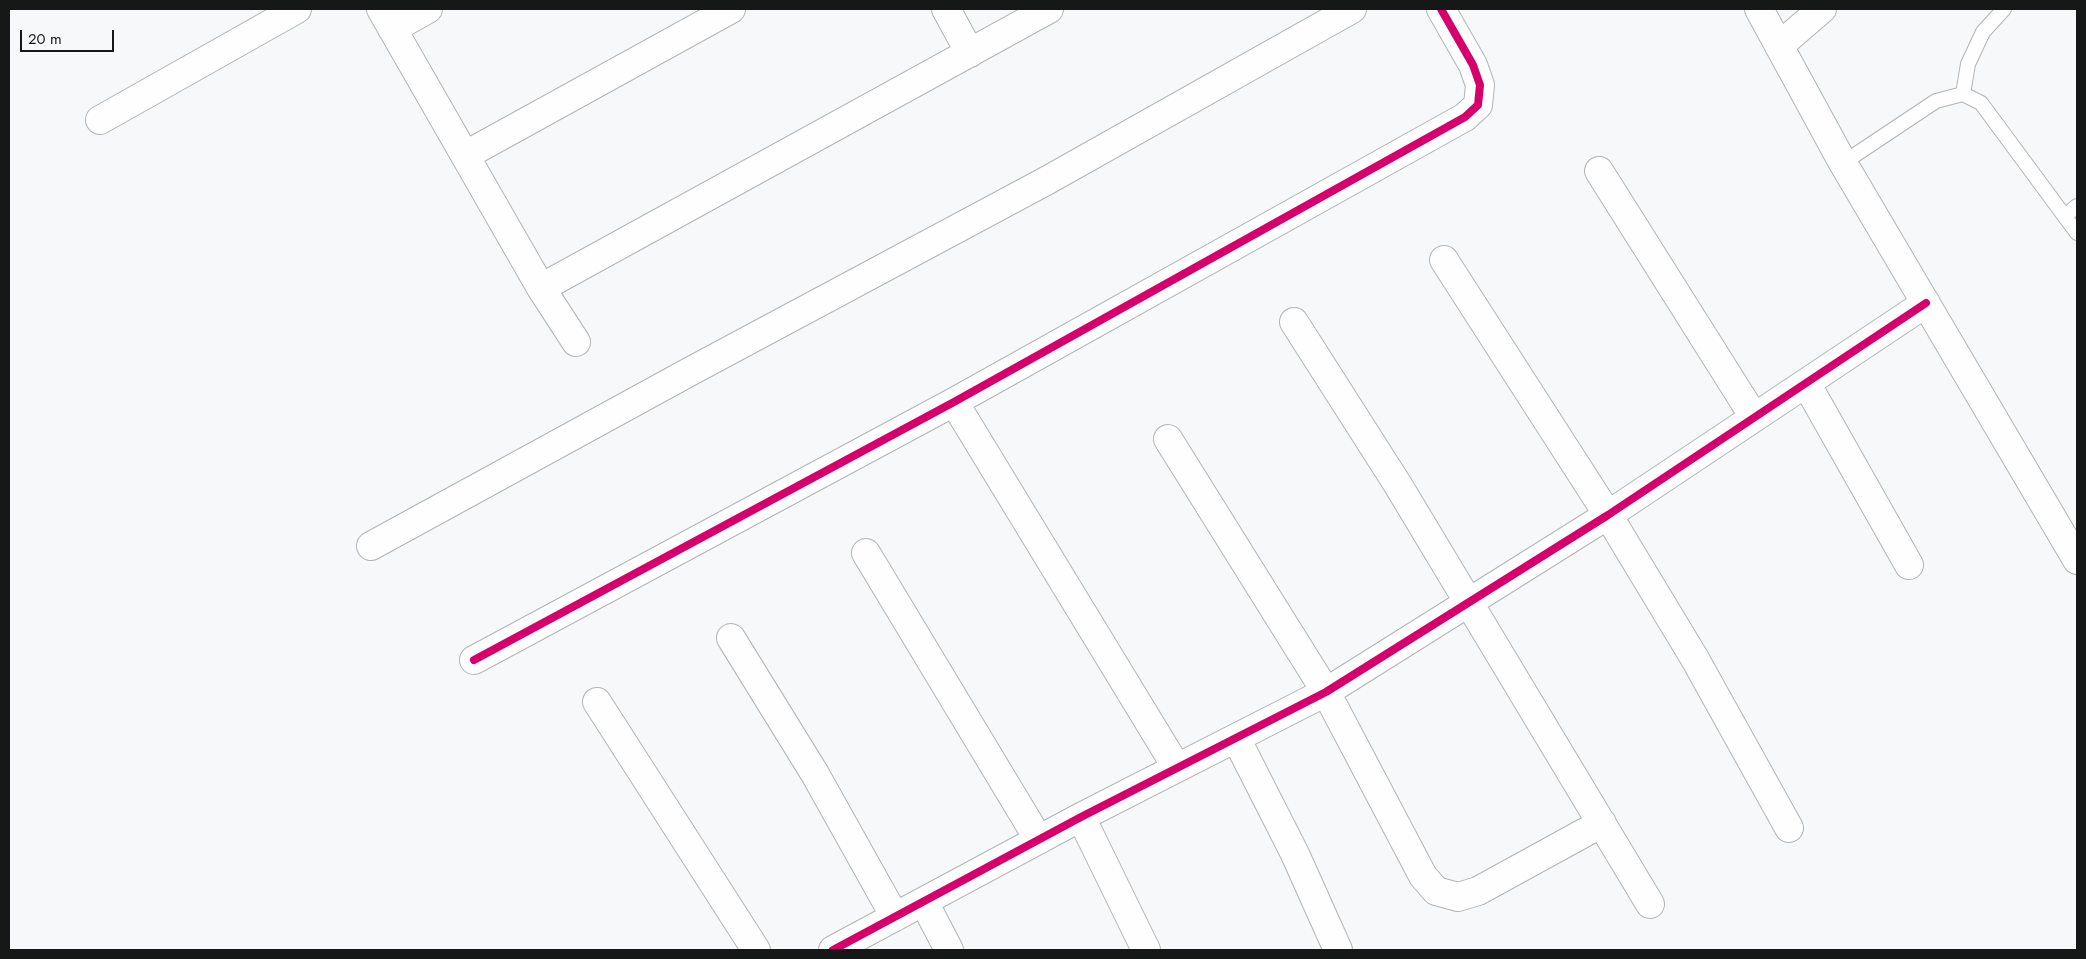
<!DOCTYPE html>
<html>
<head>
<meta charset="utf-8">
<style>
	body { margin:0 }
	#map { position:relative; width:2086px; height:959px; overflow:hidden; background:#f6f8f9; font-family:Jost,sans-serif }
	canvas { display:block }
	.frame { position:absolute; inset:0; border:10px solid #161717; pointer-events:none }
	.scale { position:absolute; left:20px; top:30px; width:94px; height:22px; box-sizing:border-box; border:2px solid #161717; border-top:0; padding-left:6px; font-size:15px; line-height:18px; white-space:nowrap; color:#161717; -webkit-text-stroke:4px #f5f9fa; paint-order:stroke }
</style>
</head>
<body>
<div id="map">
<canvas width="2086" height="959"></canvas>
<div class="frame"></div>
<div class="scale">20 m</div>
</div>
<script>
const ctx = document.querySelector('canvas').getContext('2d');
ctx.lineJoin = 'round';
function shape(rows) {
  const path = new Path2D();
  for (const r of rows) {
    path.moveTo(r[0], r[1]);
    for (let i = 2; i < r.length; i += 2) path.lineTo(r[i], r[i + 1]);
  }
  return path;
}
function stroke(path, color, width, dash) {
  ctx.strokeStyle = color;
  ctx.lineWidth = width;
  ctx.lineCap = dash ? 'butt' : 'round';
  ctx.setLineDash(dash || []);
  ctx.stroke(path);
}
const lane = shape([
	[1963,94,1968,64,1983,32,2004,9],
	[1843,163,1936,101,1963,94,1981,103,2077,233],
	[2065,216,2077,206]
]);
const street = shape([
	[381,9,541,288,576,342],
	[946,9,970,53],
	[1759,9,1843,163,2077,560],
	[392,29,428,9],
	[1779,46,1822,9],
	[100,120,297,9],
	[466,155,731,9],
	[1599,171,1754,417],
	[1444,260,1608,515,1695,659,1789,828],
	[541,288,1049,9],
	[1294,322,1398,485,1650,904],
	[1806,383,1909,565],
	[954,402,1177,768],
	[1168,439,1326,692,1423,876,1436,891,1458,897,1478,891,1602,823],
	[371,546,691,371,1046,181,1352,9],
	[866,553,1039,840],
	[731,638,815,774,895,917],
	[474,660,954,402,1465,117,1478,105,1480,85,1473,65,1441,9],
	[597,702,756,950],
	[1236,738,1295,854,1338,950],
	[1081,817,1146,950],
	[924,902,949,950],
	[833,950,1081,817,1326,692,1608,515,1926,303]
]);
const cycleway = shape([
	[474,660,954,402,1465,117,1478,105,1480,85,1473,65,1441,9],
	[833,950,1081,817,1326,692,1608,515,1926,303]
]);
stroke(lane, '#b2b4b5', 16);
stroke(street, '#b2b4b5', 30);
stroke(lane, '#fefefe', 14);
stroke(street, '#fefefe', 28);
stroke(cycleway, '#d6006c', 8);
</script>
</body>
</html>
